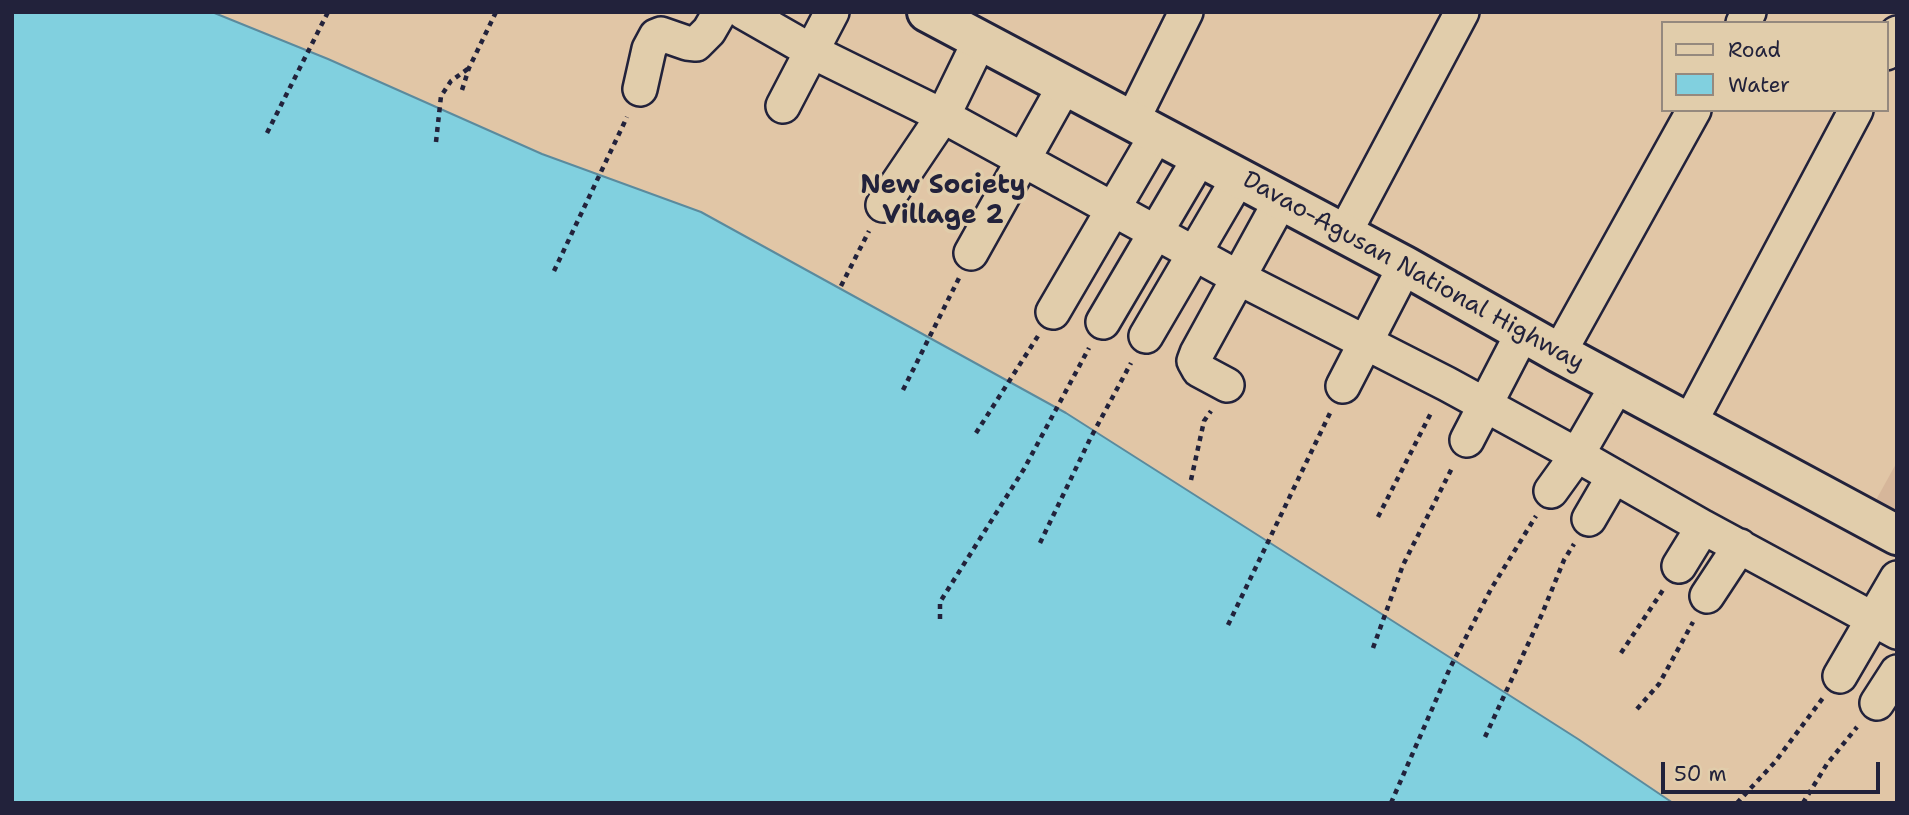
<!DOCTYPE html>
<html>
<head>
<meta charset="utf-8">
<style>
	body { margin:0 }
	#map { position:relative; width:1909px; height:815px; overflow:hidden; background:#e1c6a6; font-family:"Shantell Sans",sans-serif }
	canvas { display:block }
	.frame { position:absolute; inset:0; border:14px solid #22223b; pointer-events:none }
	.legend { position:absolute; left:1661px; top:21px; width:228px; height:91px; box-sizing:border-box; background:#e1cdab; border:2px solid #95897e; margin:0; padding:9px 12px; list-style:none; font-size:21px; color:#22223b }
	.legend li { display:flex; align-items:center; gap:14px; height:35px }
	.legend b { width:35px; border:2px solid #95897e }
	.scale { position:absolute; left:1661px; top:762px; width:219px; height:32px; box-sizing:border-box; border:4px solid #22223b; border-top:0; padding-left:9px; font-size:21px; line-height:24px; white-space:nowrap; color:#22223b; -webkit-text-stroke:5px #e1cdab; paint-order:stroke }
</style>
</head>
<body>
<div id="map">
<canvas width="1909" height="815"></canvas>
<div class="frame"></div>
<ul class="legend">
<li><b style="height:9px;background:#e1cdab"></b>Road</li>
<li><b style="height:19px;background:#81d0df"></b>Water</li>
</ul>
<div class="scale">50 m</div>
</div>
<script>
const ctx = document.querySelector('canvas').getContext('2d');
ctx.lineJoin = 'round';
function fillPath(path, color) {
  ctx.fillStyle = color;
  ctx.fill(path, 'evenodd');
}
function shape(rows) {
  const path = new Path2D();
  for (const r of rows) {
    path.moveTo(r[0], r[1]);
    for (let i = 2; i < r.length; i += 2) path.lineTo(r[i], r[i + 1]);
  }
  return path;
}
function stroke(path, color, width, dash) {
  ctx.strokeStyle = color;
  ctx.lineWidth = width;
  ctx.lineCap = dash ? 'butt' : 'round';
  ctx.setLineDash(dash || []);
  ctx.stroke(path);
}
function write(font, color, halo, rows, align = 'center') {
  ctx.font = font + ' "Shantell Sans",sans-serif';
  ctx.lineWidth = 7;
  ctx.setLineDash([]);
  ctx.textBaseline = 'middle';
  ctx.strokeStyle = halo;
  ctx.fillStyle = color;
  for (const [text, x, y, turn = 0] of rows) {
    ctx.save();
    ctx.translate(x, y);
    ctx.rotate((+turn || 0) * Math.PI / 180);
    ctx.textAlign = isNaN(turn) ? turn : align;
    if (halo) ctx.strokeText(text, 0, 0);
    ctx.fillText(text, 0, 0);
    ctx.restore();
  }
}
const built = shape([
	[1897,462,1897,511,1876,500]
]);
const water = shape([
	[12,12,212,12,328,59,542,154,701,212,1066,413,1578,739,1673,803,12,803,12,12]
]);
const path = shape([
	[462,90,469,68,496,12],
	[267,133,328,12],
	[436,142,441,96,451,81,469,68],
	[554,271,627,117],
	[841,286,869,231],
	[903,390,959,278],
	[976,433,1038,336],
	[1191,480,1204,421,1211,411],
	[1378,517,1432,411],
	[1040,543,1090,439,1131,363],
	[940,619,940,602,1024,469,1089,348],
	[1228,625,1331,411],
	[1373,648,1403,565,1453,466],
	[1621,653,1663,590],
	[1637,709,1659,684,1693,622],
	[1485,737,1542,614,1564,560,1574,544],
	[1391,803,1450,668,1491,589,1536,516],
	[1737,803,1775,762,1823,698],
	[1803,803,1827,764,1857,727]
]);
const minor = shape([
	[743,12,813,52,943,116,1239,278,1447,384,1577,455,1703,527,1897,632],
	[1743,23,1749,12],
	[1886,53,1897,33],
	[640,89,649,49,656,36,661,34,687,43,696,44,709,31,720,12],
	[783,106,832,12],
	[1132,121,1186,12],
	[883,205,943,116,980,40],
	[1344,234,1462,12],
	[971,253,1065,85],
	[1053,312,1157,134],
	[1103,322,1200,157],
	[1146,336,1239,177],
	[1559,353,1694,110],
	[1227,385,1199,370,1194,361,1197,353,1281,200],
	[1343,386,1405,266],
	[1690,422,1856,110],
	[1467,440,1523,332],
	[1551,491,1577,455,1618,384],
	[1589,519,1614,476],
	[1679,566,1703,527],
	[1707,596,1740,546],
	[1840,676,1897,578],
	[1877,703,1897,672]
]);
const highway = shape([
	[927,12,1405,266,1559,353,1897,535]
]);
const streetNames = [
	["Davao-Agusan National Highway",1413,272,29]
];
const neighbourhoodNames = [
	["New Society",943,186],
	["Village 2",943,216]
];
fillPath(built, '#d6b69a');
fillPath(water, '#81d0df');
stroke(water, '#5b8a9d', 2);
stroke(minor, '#22223b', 38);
stroke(highway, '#22223b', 44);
stroke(path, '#22223b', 4.5, [5, 5]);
stroke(minor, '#e1cdab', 33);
stroke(highway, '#e1cdab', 38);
write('24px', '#22223b', '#e1cdab', streetNames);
write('bold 26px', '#22223b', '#e1cdab', neighbourhoodNames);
</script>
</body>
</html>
